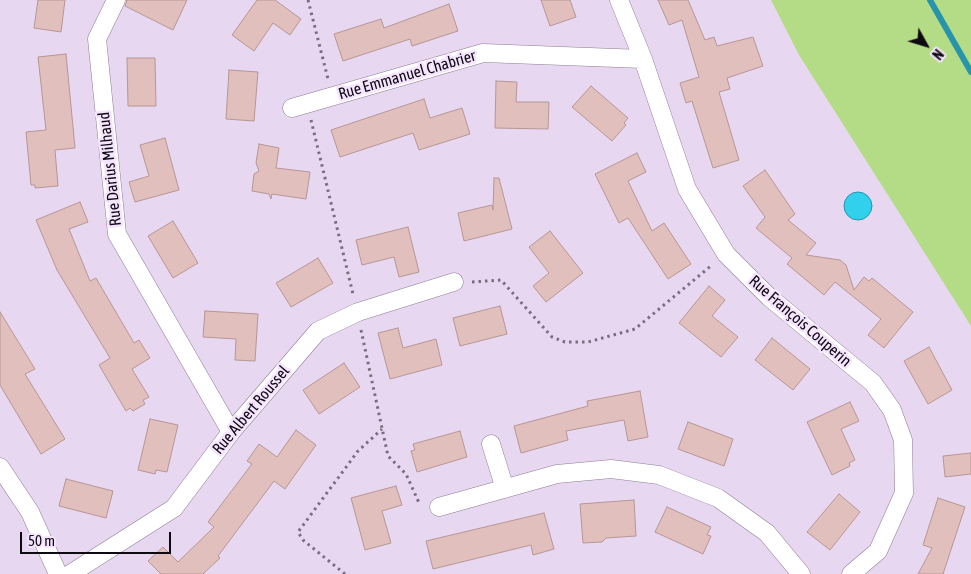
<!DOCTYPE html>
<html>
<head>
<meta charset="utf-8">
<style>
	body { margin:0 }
	#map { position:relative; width:971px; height:574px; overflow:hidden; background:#e8d7f1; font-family:"Asap Condensed",sans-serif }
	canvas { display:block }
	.north { position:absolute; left:901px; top:20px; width:50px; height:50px; -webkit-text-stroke:4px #f5e4fe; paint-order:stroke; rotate:129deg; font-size:14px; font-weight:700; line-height:20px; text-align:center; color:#0f0911 }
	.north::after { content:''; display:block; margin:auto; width:18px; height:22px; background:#0f0911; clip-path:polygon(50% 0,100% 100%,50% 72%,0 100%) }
	.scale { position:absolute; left:20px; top:532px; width:151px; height:22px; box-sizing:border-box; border:2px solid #0f0911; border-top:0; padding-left:6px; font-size:15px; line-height:18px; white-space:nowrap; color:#0f0911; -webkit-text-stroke:4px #f5e4fe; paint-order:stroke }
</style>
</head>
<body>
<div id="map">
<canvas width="971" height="574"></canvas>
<div class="north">N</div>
<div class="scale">50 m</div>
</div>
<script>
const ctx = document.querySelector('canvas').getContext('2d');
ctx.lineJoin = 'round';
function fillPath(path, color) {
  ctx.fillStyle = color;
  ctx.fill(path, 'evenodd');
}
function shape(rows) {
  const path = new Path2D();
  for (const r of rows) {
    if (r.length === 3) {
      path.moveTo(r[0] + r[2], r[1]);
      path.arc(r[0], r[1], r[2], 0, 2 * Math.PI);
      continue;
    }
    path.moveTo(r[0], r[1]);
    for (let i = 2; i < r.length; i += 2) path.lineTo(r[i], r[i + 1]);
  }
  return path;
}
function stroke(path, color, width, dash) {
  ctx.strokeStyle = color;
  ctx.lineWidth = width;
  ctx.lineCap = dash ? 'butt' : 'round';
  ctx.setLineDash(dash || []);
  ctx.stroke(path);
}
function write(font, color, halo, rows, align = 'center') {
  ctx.font = font + ' "Asap Condensed",sans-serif';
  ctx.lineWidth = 5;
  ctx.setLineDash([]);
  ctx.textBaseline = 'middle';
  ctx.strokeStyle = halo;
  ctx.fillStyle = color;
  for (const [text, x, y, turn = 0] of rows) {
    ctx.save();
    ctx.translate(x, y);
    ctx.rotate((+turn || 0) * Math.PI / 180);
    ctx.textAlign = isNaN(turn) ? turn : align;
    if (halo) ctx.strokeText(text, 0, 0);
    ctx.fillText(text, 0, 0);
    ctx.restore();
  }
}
const green = shape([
	[771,0,971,0,971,326,799,55]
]);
const water = shape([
	[858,206,14]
]);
const stream = shape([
	[930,0,971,72]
]);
const building = shape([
	[38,0,65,0,61,32,34,28,38,0],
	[127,0,187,0,173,30,125,6,127,0],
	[257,0,275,0,301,19,290,35,273,23,254,51,232,35,257,0],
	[541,0,570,0,576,17,550,26,541,0],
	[658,0,688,0,705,40,714,37,717,46,753,37,763,66,727,78,730,89,719,92,739,160,713,168,692,101,686,103,680,83,699,77,682,20,669,25,658,0],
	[449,4,458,31,412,46,410,39,343,61,334,34,381,19,384,28,449,4],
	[66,54,75,148,55,150,58,186,35,188,35,185,31,185,26,132,46,130,38,57,66,54],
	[127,58,155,58,156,106,128,106,127,58],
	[229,70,258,72,254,121,226,119,229,70],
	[496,81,517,82,516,102,549,102,548,129,495,128,496,81],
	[591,86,628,118,624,123,626,125,612,141,572,107,591,86],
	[424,99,430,118,462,108,470,134,419,150,413,133,340,157,331,130,424,99],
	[165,138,179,190,135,202,129,182,149,176,140,145,165,138],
	[259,144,279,148,276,168,310,172,306,199,272,194,271,199,269,194,252,191,254,174,259,171,256,163,259,144],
	[637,153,646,172,628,181,652,231,664,223,691,264,668,279,628,218,619,223,595,174,637,153],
	[765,170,795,214,788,220,816,243,806,255,840,260,846,265,854,290,864,277,869,281,872,278,913,312,884,348,868,335,881,319,835,282,824,295,787,264,792,258,756,228,765,217,743,186,765,170],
	[494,178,499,178,512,229,464,241,458,213,492,205,493,210,494,178],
	[80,202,88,222,69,229,90,281,96,278,134,343,139,340,150,358,132,369,149,397,143,400,145,404,133,411,130,408,126,411,99,365,110,358,57,270,36,220,80,202],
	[173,221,198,263,173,278,148,236,173,221],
	[408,227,419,272,399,277,394,257,362,265,356,240,408,227],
	[550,231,583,273,546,302,533,286,549,273,529,247,550,231],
	[318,258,333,283,291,307,276,283,318,258],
	[709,286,725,300,712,316,738,337,721,357,679,323,709,286],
	[500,306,507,334,460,346,453,318,500,306],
	[205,311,258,314,255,361,235,360,236,339,203,337,205,311],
	[0,312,35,369,25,374,65,439,41,454,0,385,0,312],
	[398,328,403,348,436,339,442,365,390,379,378,333,398,328],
	[772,338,810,369,793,390,755,360,772,338],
	[929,347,952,390,928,404,904,361,929,347],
	[344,363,360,387,319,414,303,390,344,363],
	[640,391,648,437,628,441,624,420,566,431,568,440,521,453,514,426,588,406,587,401,640,391],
	[850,402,859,421,841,429,855,460,849,463,850,466,832,475,807,422,850,402],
	[150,419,178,425,167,472,156,470,155,474,138,470,150,419],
	[688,422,733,439,724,466,678,449,688,422],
	[296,430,316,445,285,489,274,481,218,556,220,558,203,574,161,574,148,561,163,547,178,562,214,527,208,522,252,464,247,461,259,444,277,457,296,430],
	[460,431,467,457,417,472,411,451,415,450,413,444,460,431],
	[971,453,971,474,945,477,943,456,971,453],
	[66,479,113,491,106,518,59,506,66,479],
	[396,486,402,505,382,511,391,543,365,550,351,498,396,486],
	[839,494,860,512,830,550,807,532,839,494],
	[938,498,965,507,943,574,918,574,932,548,923,545,938,498],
	[634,500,636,536,606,538,602,542,583,543,580,504,634,500],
	[667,507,711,527,707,535,711,536,703,554,655,532,667,507],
	[544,513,554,549,533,555,531,545,433,569,426,541,544,513]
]);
const path = shape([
	[308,0,328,79],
	[311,120,353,294],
	[472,282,501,280,552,337,565,342,588,342,635,329,712,265],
	[361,330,388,456,406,474,420,505],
	[345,574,303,540,298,532,358,451,382,429]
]);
const street = shape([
	[116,0,97,39,117,234,231,432],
	[619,0,643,59,687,189,726,254,769,297,873,383,892,410,903,440,904,493,878,551,851,574],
	[292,108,483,53,643,59],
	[491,444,505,489],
	[0,467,30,512,58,574],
	[439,507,557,474,611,469,659,475,718,498,767,533,801,574],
	[70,574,174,508,231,432,318,331,358,312,454,282]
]);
const streetNames = [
	["Rue Emmanuel Chabrier",407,75,-16],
	["Rue Darius Milhaud",110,169,-96],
	["Rue François Couperin",800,321,41],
	["Rue Albert Roussel",251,410,-50]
];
fillPath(green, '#b4dc87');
fillPath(water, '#31d0ec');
stroke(water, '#2794aa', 1);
stroke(stream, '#2794aa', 6);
fillPath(building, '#e1bfbd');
stroke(building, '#b69694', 1);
stroke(street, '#8c7d94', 19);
stroke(path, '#796e7e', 3, [2.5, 4]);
stroke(street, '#fff', 18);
write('16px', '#0f0911', '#f5e4fe', streetNames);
</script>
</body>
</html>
